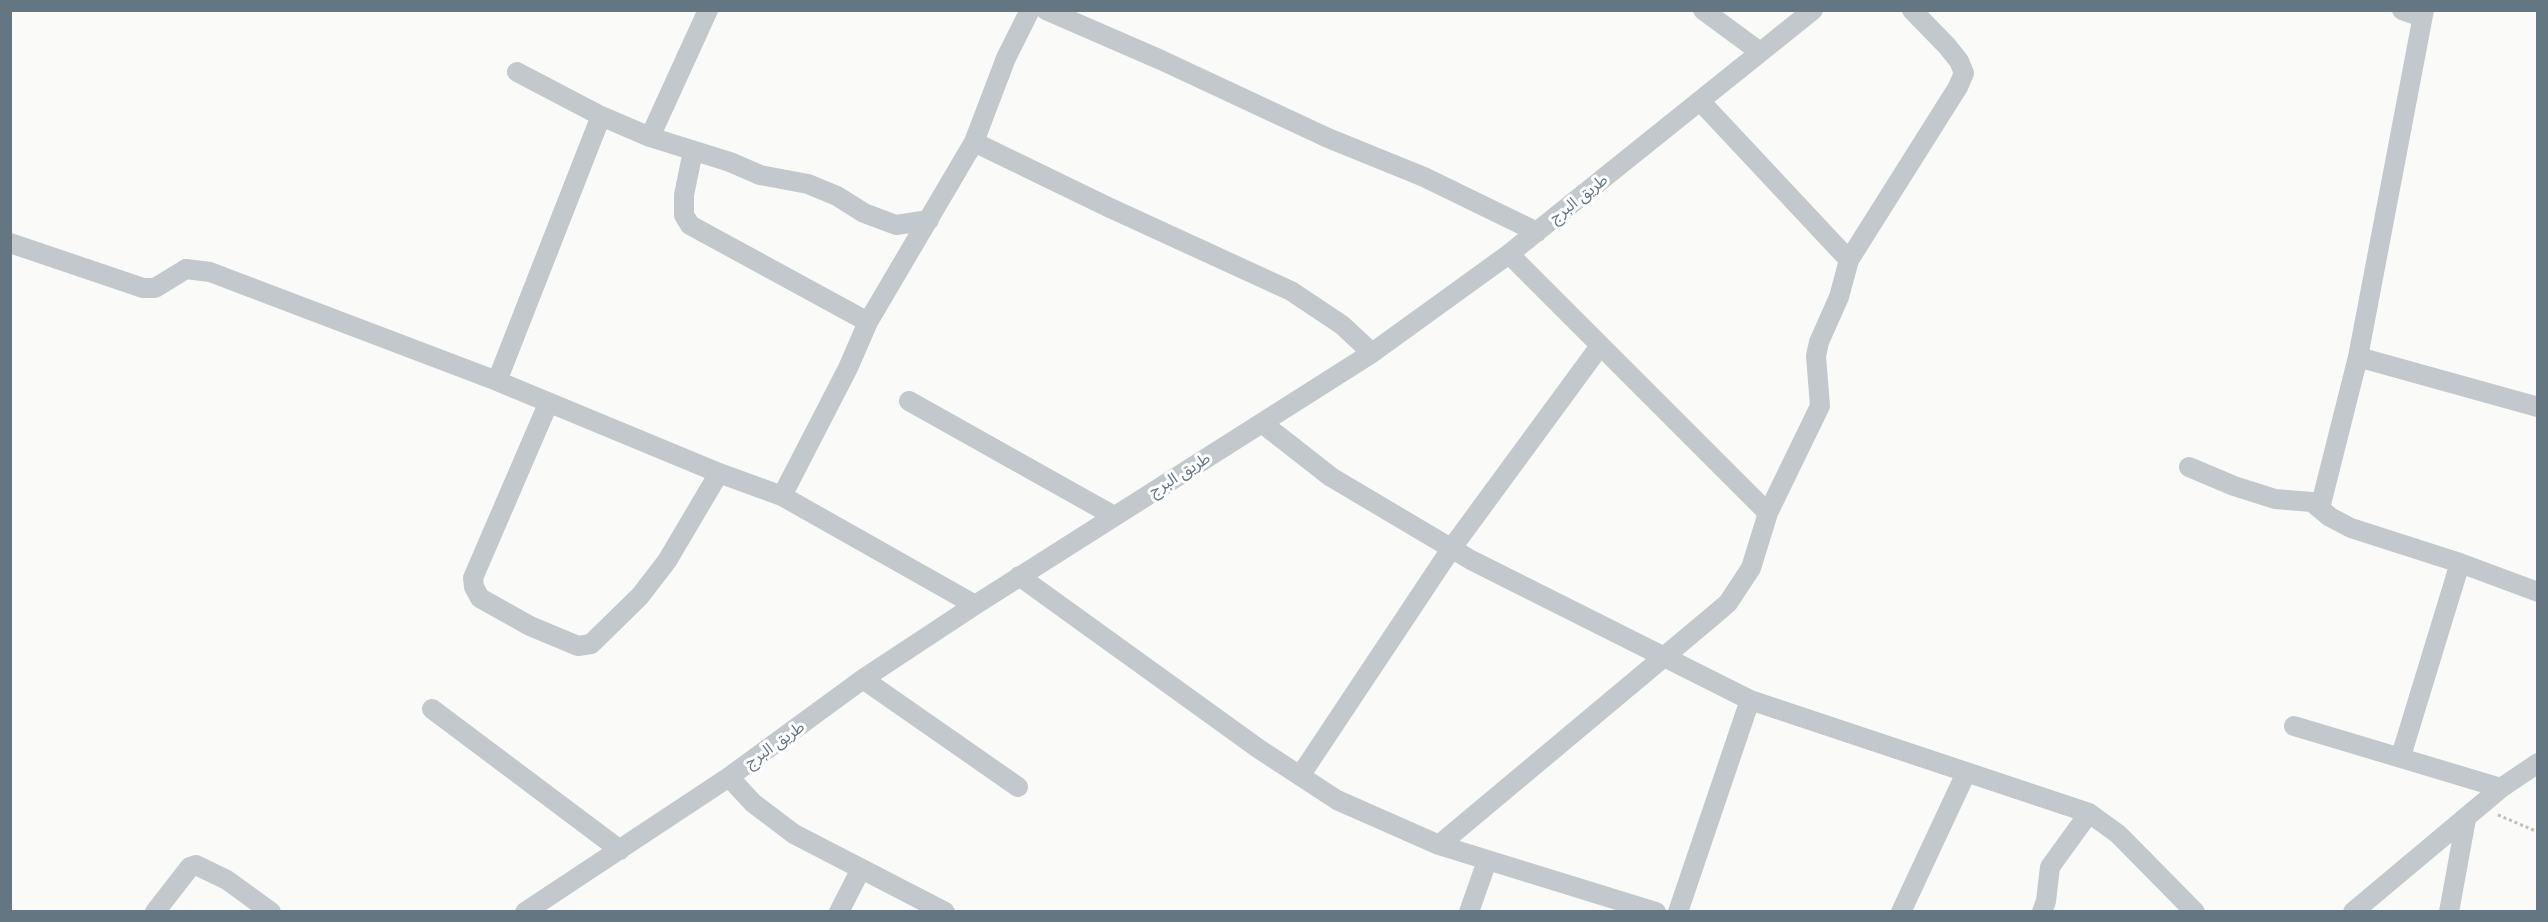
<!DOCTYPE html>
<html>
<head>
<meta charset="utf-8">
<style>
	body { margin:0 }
	#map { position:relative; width:2548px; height:922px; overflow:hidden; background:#fafaf8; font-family:"Open Sans",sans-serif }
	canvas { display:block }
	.frame { position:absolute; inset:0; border:12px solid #657683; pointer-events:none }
</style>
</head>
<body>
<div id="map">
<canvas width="2548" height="922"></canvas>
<div class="frame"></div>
</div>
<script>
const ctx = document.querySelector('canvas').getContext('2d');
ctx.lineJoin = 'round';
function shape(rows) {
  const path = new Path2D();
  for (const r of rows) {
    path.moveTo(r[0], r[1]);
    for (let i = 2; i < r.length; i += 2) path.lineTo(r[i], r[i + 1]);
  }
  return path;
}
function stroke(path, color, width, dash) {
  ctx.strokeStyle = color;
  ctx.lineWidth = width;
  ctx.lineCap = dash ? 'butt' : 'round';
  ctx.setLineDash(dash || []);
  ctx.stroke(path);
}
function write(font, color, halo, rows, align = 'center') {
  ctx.font = font + ' "Open Sans","Noto Sans Arabic",sans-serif';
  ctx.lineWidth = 6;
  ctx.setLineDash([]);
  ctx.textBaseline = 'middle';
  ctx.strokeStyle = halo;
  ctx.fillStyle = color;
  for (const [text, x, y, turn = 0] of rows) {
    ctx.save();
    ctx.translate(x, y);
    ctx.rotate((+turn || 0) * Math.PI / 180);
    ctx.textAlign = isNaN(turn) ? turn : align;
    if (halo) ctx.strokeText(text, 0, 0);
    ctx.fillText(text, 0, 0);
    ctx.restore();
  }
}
const path = shape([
	[2498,815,2538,832]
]);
const minor = shape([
	[1046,10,1161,60,1328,138,1424,177,1537,232],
	[1703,10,1760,52],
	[2402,10,2422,17],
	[517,72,601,116,650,137,708,10],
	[1701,102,1849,260],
	[650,137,730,162,760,175,808,184,837,196,864,213,896,225,929,220],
	[974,142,1108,207,1291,291,1342,325,1372,353],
	[693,151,684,195,684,215,690,225,868,322],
	[10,243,143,288,155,288,186,269,210,272,497,381,719,473,782,496,975,605],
	[1509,254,1768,513],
	[2358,357,2538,407],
	[497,381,601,116],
	[909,401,1114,516],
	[548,404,473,578,474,587,480,598,530,626,578,646,591,644,640,596,667,561,719,473],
	[1262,423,1331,477,1471,560,1750,700,2089,813,2118,834,2195,912],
	[2189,467,2234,486,2275,499,2312,502,2330,517,2351,528,2460,563,2538,592],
	[782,496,848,368,868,322,974,142,1006,58,1030,10],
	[2320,508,2358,357,2424,10],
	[1019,576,1259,749,1337,800,1439,845,1656,912],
	[863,679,1018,787],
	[432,709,620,850],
	[2294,726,2501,788],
	[2401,756,2460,563],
	[1300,776,1451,549,1600,346],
	[729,777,753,803,794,834,945,912],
	[1439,845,1714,615,1728,603,1751,568,1768,513,1820,406,1816,356,1819,342,1839,297,1849,260,1958,87,1964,73,1959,61,1947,46,1912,10],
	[155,912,190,867,196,865,227,880,271,912],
	[525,912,729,777,863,679,975,605,1372,353,1509,254,1813,10],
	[839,912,861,869],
	[1469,912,1487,861],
	[1678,912,1750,700],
	[1901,912,1966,773],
	[2042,912,2046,901,2050,867,2089,813],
	[2353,912,2501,788,2538,763],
	[2449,912,2466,819]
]);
const streetNames = [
	["طريق البرج",1579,199,-38],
	["طريق البرج",1180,475,-32],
	["طريق البرج",775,745,-35]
];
stroke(path, '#bbbfc2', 3, [3, 3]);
stroke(minor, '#c3c8cc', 20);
write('16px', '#657683', '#fff', streetNames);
</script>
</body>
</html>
